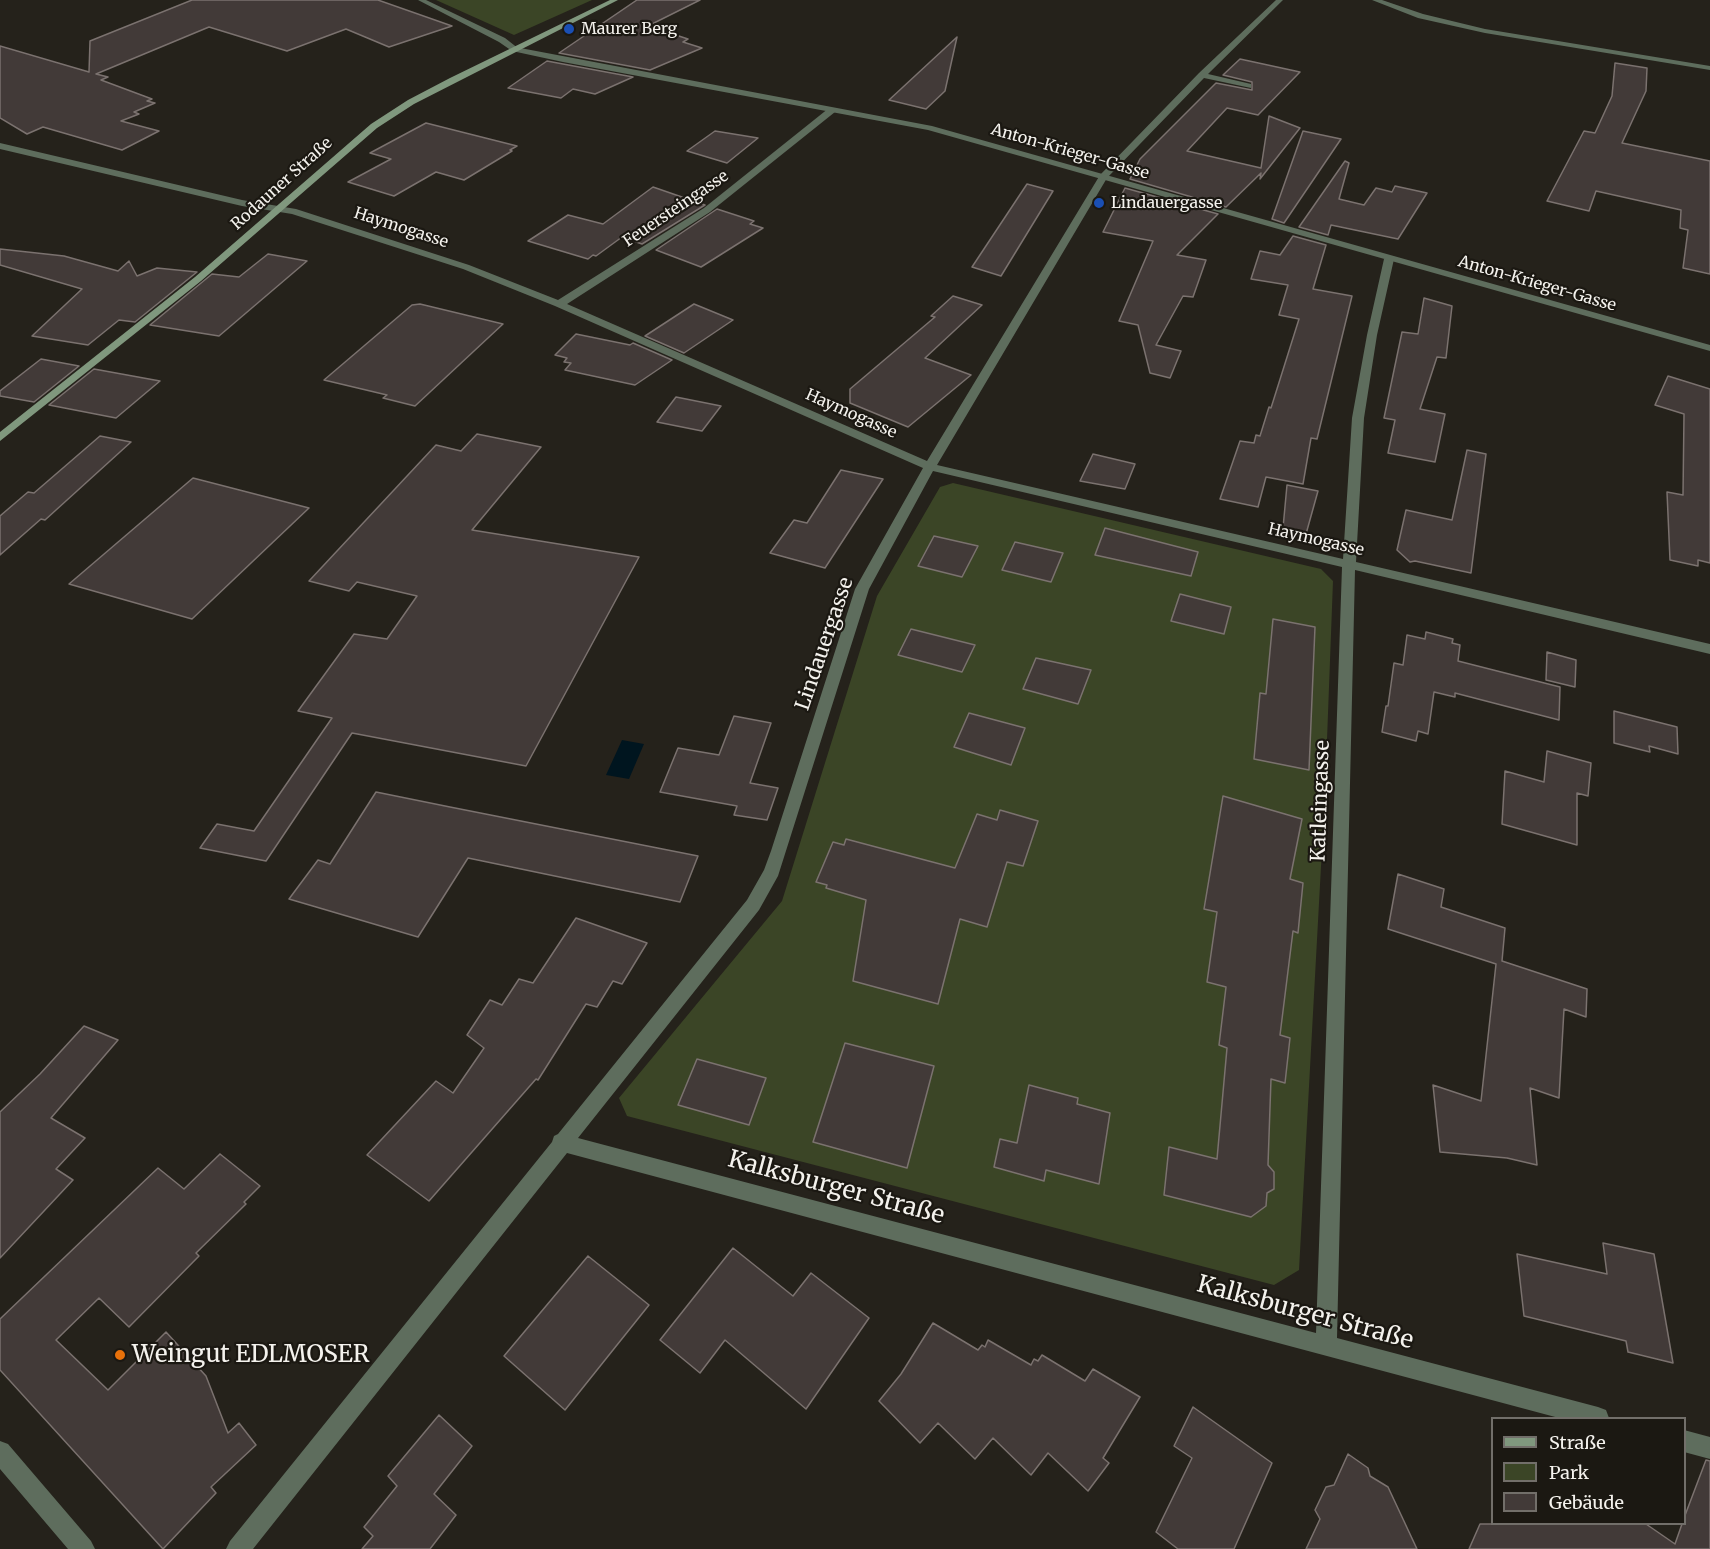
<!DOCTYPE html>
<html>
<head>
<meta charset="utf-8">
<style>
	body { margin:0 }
	#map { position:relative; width:1710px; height:1549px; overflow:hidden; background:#25221b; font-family:Merriweather,serif }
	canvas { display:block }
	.legend { position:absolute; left:1491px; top:1417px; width:195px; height:108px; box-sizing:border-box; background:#1b1812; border:2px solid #726f6a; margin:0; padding:8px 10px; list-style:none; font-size:18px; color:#f4f2ed }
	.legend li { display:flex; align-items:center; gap:12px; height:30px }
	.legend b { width:30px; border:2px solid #726f6a }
</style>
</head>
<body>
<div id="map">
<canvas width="1710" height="1549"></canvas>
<ul class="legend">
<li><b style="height:8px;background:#80987e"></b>Straße</li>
<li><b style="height:16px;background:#3b4526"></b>Park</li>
<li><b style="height:16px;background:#423a38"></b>Gebäude</li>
</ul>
</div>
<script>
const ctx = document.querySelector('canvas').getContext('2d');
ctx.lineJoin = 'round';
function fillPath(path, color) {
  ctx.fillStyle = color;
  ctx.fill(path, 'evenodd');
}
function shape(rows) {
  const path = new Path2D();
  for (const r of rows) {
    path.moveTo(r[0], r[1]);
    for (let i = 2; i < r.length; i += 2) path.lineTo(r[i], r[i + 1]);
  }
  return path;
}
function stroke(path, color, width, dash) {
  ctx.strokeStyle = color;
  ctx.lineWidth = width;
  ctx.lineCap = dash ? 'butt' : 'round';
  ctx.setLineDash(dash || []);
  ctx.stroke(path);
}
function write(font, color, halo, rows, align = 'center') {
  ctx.font = font + ' Merriweather,serif';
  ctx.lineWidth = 4.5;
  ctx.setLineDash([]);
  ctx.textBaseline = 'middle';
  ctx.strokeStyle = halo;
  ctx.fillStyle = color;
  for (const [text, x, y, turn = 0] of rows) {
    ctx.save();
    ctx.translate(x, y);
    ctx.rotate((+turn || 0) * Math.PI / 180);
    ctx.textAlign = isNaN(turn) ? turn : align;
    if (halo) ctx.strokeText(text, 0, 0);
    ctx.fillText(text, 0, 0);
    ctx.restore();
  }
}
const green = shape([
	[436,0,592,0,514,35],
	[953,483,1321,569,1333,581,1325,793,1299,1270,1274,1285,627,1116,619,1098,782,901,877,596,940,487]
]);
const water = shape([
	[622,740,644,744,629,779,606,775]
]);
const building = shape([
	[192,0,378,0,452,26,389,47,346,29,287,51,209,27,96,74,108,77,101,80,152,99,147,101,155,103,134,112,139,114,121,121,159,131,122,150,43,127,27,134,0,118,0,46,89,72,90,41,192,0],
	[637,0,700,0,648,26,688,39,683,42,702,48,650,70,559,53,637,0],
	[957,37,945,91,926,109,889,100,957,37],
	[1240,59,1300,72,1258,115,1227,108,1187,151,1261,168,1269,116,1300,128,1260,179,1261,173,1226,207,1130,179,1140,159,1216,83,1252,90,1252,82,1223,75,1240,59],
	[547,61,563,64,633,77,595,94,573,89,561,98,508,88,547,61],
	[1615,63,1647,68,1646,91,1622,143,1710,161,1710,274,1683,268,1688,230,1680,228,1681,210,1596,191,1589,211,1547,201,1584,131,1595,133,1612,96,1615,63],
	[426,123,517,146,510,150,512,151,464,180,436,172,394,196,348,182,391,159,370,153,426,123],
	[715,131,758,138,727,163,687,151,715,131],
	[1303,131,1341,139,1284,223,1272,219,1303,131],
	[1345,161,1349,163,1339,199,1364,205,1376,188,1392,192,1395,186,1427,193,1398,239,1331,225,1328,235,1299,227,1345,161],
	[1027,184,1053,191,1001,276,972,267,1027,184],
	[653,187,705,205,642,244,622,237,596,256,593,255,588,259,528,241,568,215,603,224,653,187],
	[1125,188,1218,214,1177,255,1206,260,1193,297,1183,296,1156,345,1181,351,1170,378,1150,373,1138,325,1119,321,1153,241,1103,232,1125,188],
	[717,209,754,221,750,224,763,228,701,267,656,250,717,209],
	[1293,236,1326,245,1313,289,1352,296,1317,439,1311,438,1303,484,1266,477,1258,507,1220,499,1240,441,1254,443,1256,435,1260,436,1269,407,1271,408,1299,319,1279,315,1288,285,1251,279,1260,251,1280,255,1293,236],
	[0,249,64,256,118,271,129,261,137,276,157,268,197,272,135,322,119,320,88,345,32,336,82,289,0,265,0,249],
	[268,254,307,261,219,336,150,325,212,274,239,277,268,254],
	[953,296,982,305,925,358,971,375,908,427,850,403,850,389,935,317,931,316,953,296],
	[1424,298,1452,306,1446,358,1437,357,1420,409,1445,414,1435,462,1388,453,1395,420,1384,418,1402,332,1418,334,1424,298],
	[420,304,503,324,415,406,383,398,387,395,324,380,412,305,420,304],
	[694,304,733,320,684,353,645,336,694,304],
	[576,334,630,345,633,343,672,360,635,385,565,370,571,363,564,362,567,358,555,355,576,334],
	[41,359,79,366,34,402,0,396,0,391,41,359],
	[94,369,160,381,116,418,49,405,94,369],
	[1668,376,1710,389,1710,563,1698,560,1698,566,1670,560,1667,492,1683,495,1684,414,1655,405,1668,376],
	[676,397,721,406,702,431,657,422,676,397],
	[477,434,541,447,472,530,639,557,526,766,352,733,266,861,200,848,217,824,254,831,332,718,298,711,354,634,387,639,417,596,357,582,349,591,309,581,436,445,461,451,477,434],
	[100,436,131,442,45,520,41,519,0,555,0,516,28,492,34,493,100,436],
	[1467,450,1486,454,1471,573,1415,561,1410,562,1397,550,1406,510,1452,520,1467,450],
	[1093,454,1135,464,1125,489,1080,481,1093,454],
	[841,470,883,479,825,568,770,553,794,520,807,523,841,470],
	[193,478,309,508,192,619,69,584,193,478],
	[1287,485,1318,491,1306,534,1283,528,1287,485],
	[1105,528,1198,552,1191,576,1095,555,1105,528],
	[934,536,978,546,962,577,918,566,934,536],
	[1015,542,1063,553,1051,582,1002,570,1015,542],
	[1180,594,1231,607,1224,634,1171,621,1180,594],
	[1273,619,1315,627,1309,770,1254,759,1260,693,1266,694,1273,619],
	[911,629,975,645,962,672,898,655,911,629],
	[1426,632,1453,639,1452,643,1460,645,1458,661,1560,687,1559,720,1455,693,1455,697,1434,692,1428,734,1418,731,1416,741,1382,732,1386,706,1388,706,1394,663,1403,665,1407,635,1425,639,1426,632],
	[1547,652,1576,660,1575,687,1546,680,1547,652],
	[1036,658,1091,670,1078,704,1023,689,1036,658],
	[1614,711,1677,727,1678,754,1649,746,1650,752,1614,743,1614,711],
	[969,713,1025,728,1011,765,954,747,969,713],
	[734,716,771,723,750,783,778,788,767,820,734,815,737,806,660,792,678,748,719,755,734,716],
	[1547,751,1591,763,1588,796,1577,793,1577,845,1502,824,1505,771,1544,782,1547,751],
	[376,792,450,807,698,856,680,902,468,858,418,937,289,899,318,860,330,864,376,792],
	[1223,796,1302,819,1290,879,1303,883,1298,933,1293,931,1280,1035,1290,1038,1285,1083,1271,1079,1268,1165,1274,1172,1274,1189,1267,1193,1266,1206,1251,1217,1164,1195,1169,1147,1217,1159,1227,1048,1219,1045,1226,987,1207,982,1217,912,1204,909,1223,796],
	[1000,810,1038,821,1023,866,1007,862,987,927,960,919,938,1004,853,981,866,900,826,888,827,885,816,882,833,842,844,845,846,839,955,868,977,814,997,820,1000,810],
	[1398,874,1444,889,1441,907,1505,928,1502,961,1587,989,1586,1017,1564,1009,1559,1098,1530,1088,1537,1165,1507,1158,1440,1152,1433,1085,1481,1101,1496,964,1388,929,1398,874],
	[576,918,647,943,622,984,613,981,597,1007,586,1004,538,1080,536,1079,429,1201,367,1155,436,1081,453,1093,484,1048,467,1035,490,1000,502,1005,519,979,533,983,576,918],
	[84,1026,118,1040,51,1118,85,1138,56,1169,73,1180,0,1258,0,1112,40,1074,84,1026],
	[845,1043,934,1066,907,1168,813,1142,845,1043],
	[697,1059,766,1078,749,1125,678,1105,697,1059],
	[1029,1085,1078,1098,1077,1104,1110,1113,1099,1184,1046,1170,1044,1181,994,1167,1000,1139,1017,1143,1029,1085],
	[220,1154,260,1186,244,1202,246,1204,196,1253,199,1256,129,1327,99,1298,56,1340,108,1390,166,1332,206,1376,228,1433,239,1423,256,1445,211,1487,216,1493,163,1549,0,1370,0,1319,158,1168,184,1189,220,1154],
	[1603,1243,1654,1254,1673,1363,1628,1352,1626,1341,1524,1316,1517,1254,1607,1274,1603,1243],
	[733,1248,793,1296,811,1273,869,1318,806,1409,725,1340,700,1373,660,1340,733,1248],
	[588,1256,649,1305,565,1410,504,1356,588,1256],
	[933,1323,978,1350,982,1345,985,1347,988,1340,1031,1365,1034,1359,1038,1361,1042,1355,1085,1381,1093,1369,1140,1397,1103,1458,1109,1463,1088,1491,1048,1453,1031,1475,993,1438,975,1459,938,1423,920,1443,879,1401,901,1374,933,1323],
	[1193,1407,1272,1463,1234,1549,1178,1549,1156,1532,1192,1458,1174,1446,1193,1407],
	[439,1415,472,1446,434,1494,456,1515,430,1549,362,1549,373,1536,364,1527,397,1486,388,1476,439,1415],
	[1348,1454,1368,1468,1370,1476,1388,1487,1417,1549,1306,1549,1320,1519,1315,1510,1326,1487,1334,1485,1348,1454],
	[1706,1460,1710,1461,1710,1549,1469,1549,1480,1524,1646,1524,1675,1544,1682,1524,1684,1524,1684,1518,1706,1460]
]);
const minor = shape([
	[418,0,426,0,505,38,519,49,512,51,499,42,418,0],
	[1276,0,1283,0,1208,74,1251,84,1251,88,1204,78,1107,178,937,465,1343,559,1352,418,1367,335,1384,259,1389,256,1394,259,1377,335,1364,418,1356,562,1710,644,1710,654,1355,570,1337,1338,1598,1407,1606,1410,1609,1418,1559,1418,567,1153,253,1549,226,1549,230,1541,552,1142,554,1136,558,1134,747,900,764,870,771,851,855,589,923,468,555,306,463,269,292,214,242,206,0,149,0,143,242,200,296,209,469,265,558,300,704,208,829,108,835,108,835,112,710,212,567,304,927,461,1100,175,1199,73,1276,0],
	[933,471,1342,567,1316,1333,578,1138,759,910,778,876,869,589,933,471],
	[1372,0,1382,0,1423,14,1485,29,1710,66,1710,70,1485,33,1418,18,1372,0],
	[1684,1430,1710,1437,1710,1459,1684,1452,1684,1430],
	[0,1441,8,1444,91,1541,95,1549,68,1549,0,1469,0,1441]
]);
const tertiary = shape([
	[515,47,932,126,1710,345,1710,351,928,130,563,62,512,51,511,49,515,47]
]);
const secondary = shape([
	[610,0,618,0,414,104,377,128,201,281,0,441,0,432,195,277,371,124,408,100,450,78,610,0]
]);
const markers = [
	[569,29,6,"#1a4fb4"],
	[1099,203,6,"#1a4fb4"],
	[120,1355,6,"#e8710a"]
];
const farPoinames = [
	["Maurer Berg",581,29],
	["Lindauergasse",1111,203]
];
const farStreetnames = [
	["Anton-Krieger-Gasse",1070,152,16],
	["Rodauner Straße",282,184,-42],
	["Feuersteingasse",676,209,-34],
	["Haymogasse",401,228,18],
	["Anton-Krieger-Gasse",1537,284,16],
	["Haymogasse",851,414,24],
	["Haymogasse",1316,540,13]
];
const streetNames = [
	["Lindauergasse",825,644,-71],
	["Katleingasse",1321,801,-88]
];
const nearStreetnames = [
	["Kalksburger Straße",836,1188,15],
	["Kalksburger Straße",1305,1313,15]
];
const nearPoinames = [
	["Weingut EDLMOSER",132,1355]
];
fillPath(green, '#3b4526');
fillPath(water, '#00151f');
fillPath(building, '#423a38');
stroke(building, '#7b726f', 1.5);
fillPath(minor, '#5e6d5d');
fillPath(tertiary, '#5e6d5d');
fillPath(secondary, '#80987e');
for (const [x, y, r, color] of markers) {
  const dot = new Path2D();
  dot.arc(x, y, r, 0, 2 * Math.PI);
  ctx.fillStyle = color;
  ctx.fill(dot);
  stroke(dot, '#1b1812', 2);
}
write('16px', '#f4f2ed', '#1b1812', farPoinames, 'left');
write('16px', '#f4f2ed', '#1b1812', farStreetnames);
write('20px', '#f4f2ed', '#1b1812', streetNames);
write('24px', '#f4f2ed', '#1b1812', nearStreetnames);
write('24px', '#f4f2ed', '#1b1812', nearPoinames, 'left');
</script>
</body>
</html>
